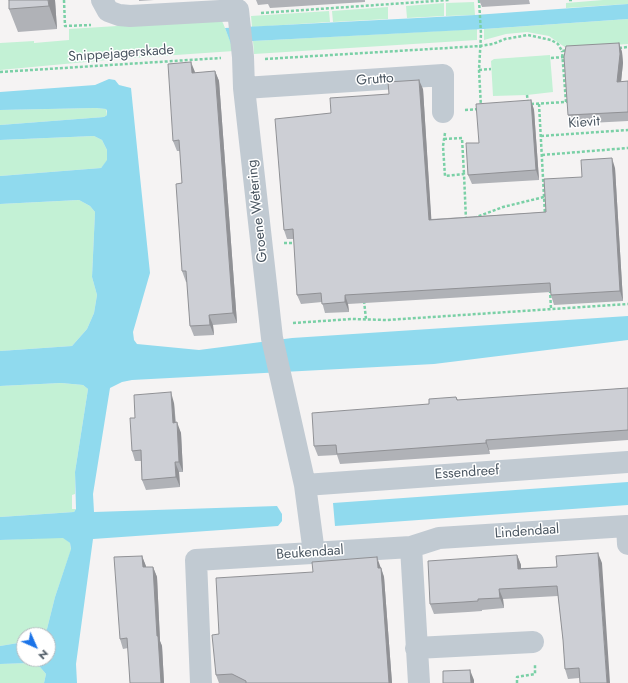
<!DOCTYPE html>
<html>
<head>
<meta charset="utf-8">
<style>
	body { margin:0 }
	#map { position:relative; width:628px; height:683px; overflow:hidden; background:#f5f3f3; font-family:Jost,sans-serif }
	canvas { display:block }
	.north { position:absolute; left:16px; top:627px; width:40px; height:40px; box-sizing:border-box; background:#fff; border:1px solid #b7bbc0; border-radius:50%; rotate:135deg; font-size:11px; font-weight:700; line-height:16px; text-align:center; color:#4a5661 }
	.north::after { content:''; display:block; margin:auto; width:14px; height:18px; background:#1a73e8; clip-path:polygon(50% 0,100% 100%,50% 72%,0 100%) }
</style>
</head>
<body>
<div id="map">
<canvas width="628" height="683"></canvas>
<div class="north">N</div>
</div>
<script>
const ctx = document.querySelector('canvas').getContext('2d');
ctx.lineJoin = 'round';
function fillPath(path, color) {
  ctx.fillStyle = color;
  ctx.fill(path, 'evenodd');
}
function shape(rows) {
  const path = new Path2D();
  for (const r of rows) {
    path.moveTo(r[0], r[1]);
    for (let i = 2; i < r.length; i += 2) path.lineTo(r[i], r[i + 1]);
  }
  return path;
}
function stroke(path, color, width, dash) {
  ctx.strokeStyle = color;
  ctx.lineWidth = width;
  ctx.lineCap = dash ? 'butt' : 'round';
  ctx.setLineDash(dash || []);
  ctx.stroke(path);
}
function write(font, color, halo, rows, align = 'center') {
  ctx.font = font + ' Jost,sans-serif';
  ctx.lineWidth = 3;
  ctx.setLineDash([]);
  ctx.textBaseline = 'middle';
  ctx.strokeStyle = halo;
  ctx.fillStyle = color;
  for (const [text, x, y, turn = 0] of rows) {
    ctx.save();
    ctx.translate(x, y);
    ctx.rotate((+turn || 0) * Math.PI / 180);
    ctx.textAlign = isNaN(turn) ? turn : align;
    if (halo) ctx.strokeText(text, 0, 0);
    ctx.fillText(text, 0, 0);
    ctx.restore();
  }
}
const green = shape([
	[603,0,628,0,628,4,566,8,566,3],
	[474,2,475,15,446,16,446,3],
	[444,3,444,16,407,18,406,6],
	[388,7,388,19,333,22,332,11],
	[329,11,330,22,252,27,251,16],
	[628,19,628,44,566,48,549,36,527,32,506,34,484,40,484,29],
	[214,20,221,20,223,23,234,51,118,59,0,70,0,43,34,41,34,43,69,40,69,29],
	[477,29,477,40,254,54,253,41],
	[550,55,553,92,527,95,493,96,491,61,494,59],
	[96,108,106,109,107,115,104,117,0,125,0,110],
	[94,136,102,140,107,150,107,161,101,168,0,176,0,140],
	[79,200,90,206,95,212,92,277,97,295,94,313,87,329,72,346,0,351,0,204],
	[61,383,83,385,88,389,75,472,75,494,72,495,72,509,76,509,74,512,0,517,0,386],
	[63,537,70,543,71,550,55,597,47,629,41,635,24,635,24,642,0,646,0,540],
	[31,663,40,667,46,674,44,683,0,683,0,664]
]);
const water = shape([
	[628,4,628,19,484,29,253,41,231,44,225,28,475,15],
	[109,79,115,80,119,85,131,88,139,167,150,273,133,332,134,340,137,344,199,350,292,338,628,316,628,340,434,364,132,380,122,382,110,388,93,494,94,512,277,506,282,514,282,521,278,526,93,539,76,664,77,683,44,683,46,674,40,667,31,663,0,664,0,646,24,642,24,659,48,659,48,635,41,635,47,629,55,597,71,549,70,543,63,538,0,540,0,517,74,512,76,509,75,472,88,389,83,385,61,383,0,386,0,351,72,346,87,329,94,313,97,295,92,277,95,212,90,206,79,200,0,204,0,176,101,168,107,160,107,150,102,140,94,136,0,140,0,125,104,117,107,115,107,111,106,109,96,108,0,110,0,92,95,85],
	[628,482,628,505,335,526,333,503]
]);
const path = shape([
	[64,0,65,26,91,25],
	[479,0,481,34,479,70,481,107],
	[569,0,573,0],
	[261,13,449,0],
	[619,48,628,47],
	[551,58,564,57],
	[265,59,480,46,493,44,505,39,528,35,551,40,558,44,562,51,568,50],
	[479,70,491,69],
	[0,72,221,58],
	[527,95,528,104],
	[531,104,566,102,562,51],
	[539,104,545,215],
	[465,110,480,109],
	[445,133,443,146,445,176,464,174,466,220],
	[541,136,628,130],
	[444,139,462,138,464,174],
	[542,155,628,148],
	[474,218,503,207,544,197],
	[284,243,297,243],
	[550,290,551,309],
	[364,301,366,319],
	[293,323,352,319,387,320,628,304],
	[517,683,517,677,535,674,535,665]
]);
const street = shape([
	[102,0,108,11,119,15,130,16,238,10,243,57,244,88,272,338,305,485,314,553],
	[244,88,443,75,443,112],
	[305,485,628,462],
	[411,547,439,538,627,526,628,544],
	[416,648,533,642],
	[201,683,196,560,411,547,419,683]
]);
const wall = shape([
	[55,0,57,29,18,32,9,9],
	[139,0,154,0,139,1],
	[256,0,365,0,365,2,270,8,268,4,258,5],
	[479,0,529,0,530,4,482,7],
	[619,43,622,52,623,63,621,82,628,81,628,121,571,124,568,115],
	[215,71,219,81,237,323,213,325,214,335,194,336,190,326,187,282,186,282,182,271,182,183,180,151,177,151,173,141,195,73],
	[423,89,431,219,546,212,582,177,615,168,623,301,554,305,551,295,551,292,348,304,349,312,325,313,322,302,301,304,297,295,294,239,287,239,284,230,331,113,389,94],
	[531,100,534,110,539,180,472,184,468,175,479,143],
	[628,388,628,440,489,450,490,454,340,464,337,455,318,456,314,446,429,404,456,397,458,400],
	[174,403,176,423,181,433,183,472,179,472,180,487,146,490,142,480,141,461,135,461,132,451,135,418],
	[517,555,521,565,521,568,557,567,602,563,579,678,568,679,565,669,563,640,558,596,503,599,504,608,482,610,482,611,468,612,434,614,430,604],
	[142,556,146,567,153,567,157,577,160,641,162,646,164,683,130,683,128,648,123,649,120,639],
	[381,567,384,577,392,683,219,683,216,675,219,634,313,572]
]);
const shadedWall = shape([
	[48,0,55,0,57,29,49,6],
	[619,43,622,52,623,63,620,91,617,82],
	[191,62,195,72,196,83,192,73],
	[215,71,219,81,237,323,233,313],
	[419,80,423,89,432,229,429,220],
	[531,100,534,110,539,180,536,170],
	[612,158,615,168,623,301,620,291],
	[345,295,348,304,349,312,345,302],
	[209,315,213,325,214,335,210,325],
	[171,392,174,403,176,433,173,423],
	[177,422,181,433,183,472,179,462],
	[486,440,489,450,490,454,486,443],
	[175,462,179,472,180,487,176,477],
	[598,553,602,563,610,683,607,683],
	[517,555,521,565,521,579,518,569],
	[142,556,146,566,146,577,143,567],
	[377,557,384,577,392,683,389,683],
	[153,567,157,577,160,641,162,646,164,683,161,683,157,636],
	[499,589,503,599,504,608,500,598],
	[470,670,474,680,474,683,471,683]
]);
const building = shape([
	[9,0,48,0,49,6,9,9,9,0],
	[619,43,620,54,617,82,628,81,628,112,568,115,564,57,566,46,619,43],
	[191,62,192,73,215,71,233,313,209,315,210,325,190,326,186,271,182,271,176,184,182,183,179,140,173,141,168,64,191,62],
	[419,80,429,220,546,212,544,179,582,177,581,160,612,158,620,291,551,295,550,283,345,295,345,302,322,304,321,293,297,295,293,229,284,230,275,119,331,113,330,98,389,94,388,82,419,80],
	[531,100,536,170,468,175,466,143,479,143,476,104,531,100],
	[628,388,628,430,486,440,486,443,337,454,336,445,314,446,312,413,429,404,429,399,456,397,457,400,628,388],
	[171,392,173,423,177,422,179,462,175,462,176,477,142,480,141,450,132,451,130,418,135,418,134,395,171,392],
	[598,553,607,683,580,683,579,668,565,669,563,640,557,586,499,589,500,598,478,599,478,601,464,602,430,604,428,561,517,555,518,569,557,567,556,556,598,553],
	[142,556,143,567,153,567,157,636,158,636,161,683,130,683,127,638,120,639,114,557,142,556],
	[377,557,378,568,381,568,389,683,246,683,246,681,232,674,216,675,212,635,219,634,216,578,313,572,312,562,377,557],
	[470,670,471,683,443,683,443,671,470,670]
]);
const streetNames = [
	["Snippejagerskade",121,54,-4],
	["Grutto",375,80,-4],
	["Kievit",584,123,-4],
	["Groene Wetering",258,211,-96],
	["Essendreef",467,473,-4],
	["Lindendaal",527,532,-4],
	["Beukendaal",310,553,-4]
];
fillPath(green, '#c3f1d5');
fillPath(water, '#90daee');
stroke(path, '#7ad0a6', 2.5, [3, 2]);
stroke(street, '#c1cad2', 22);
fillPath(wall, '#b0b2b7');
fillPath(shadedWall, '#909195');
fillPath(building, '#cdcfd5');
stroke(building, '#909195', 1);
write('14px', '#4a5661', '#fff', streetNames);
</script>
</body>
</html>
